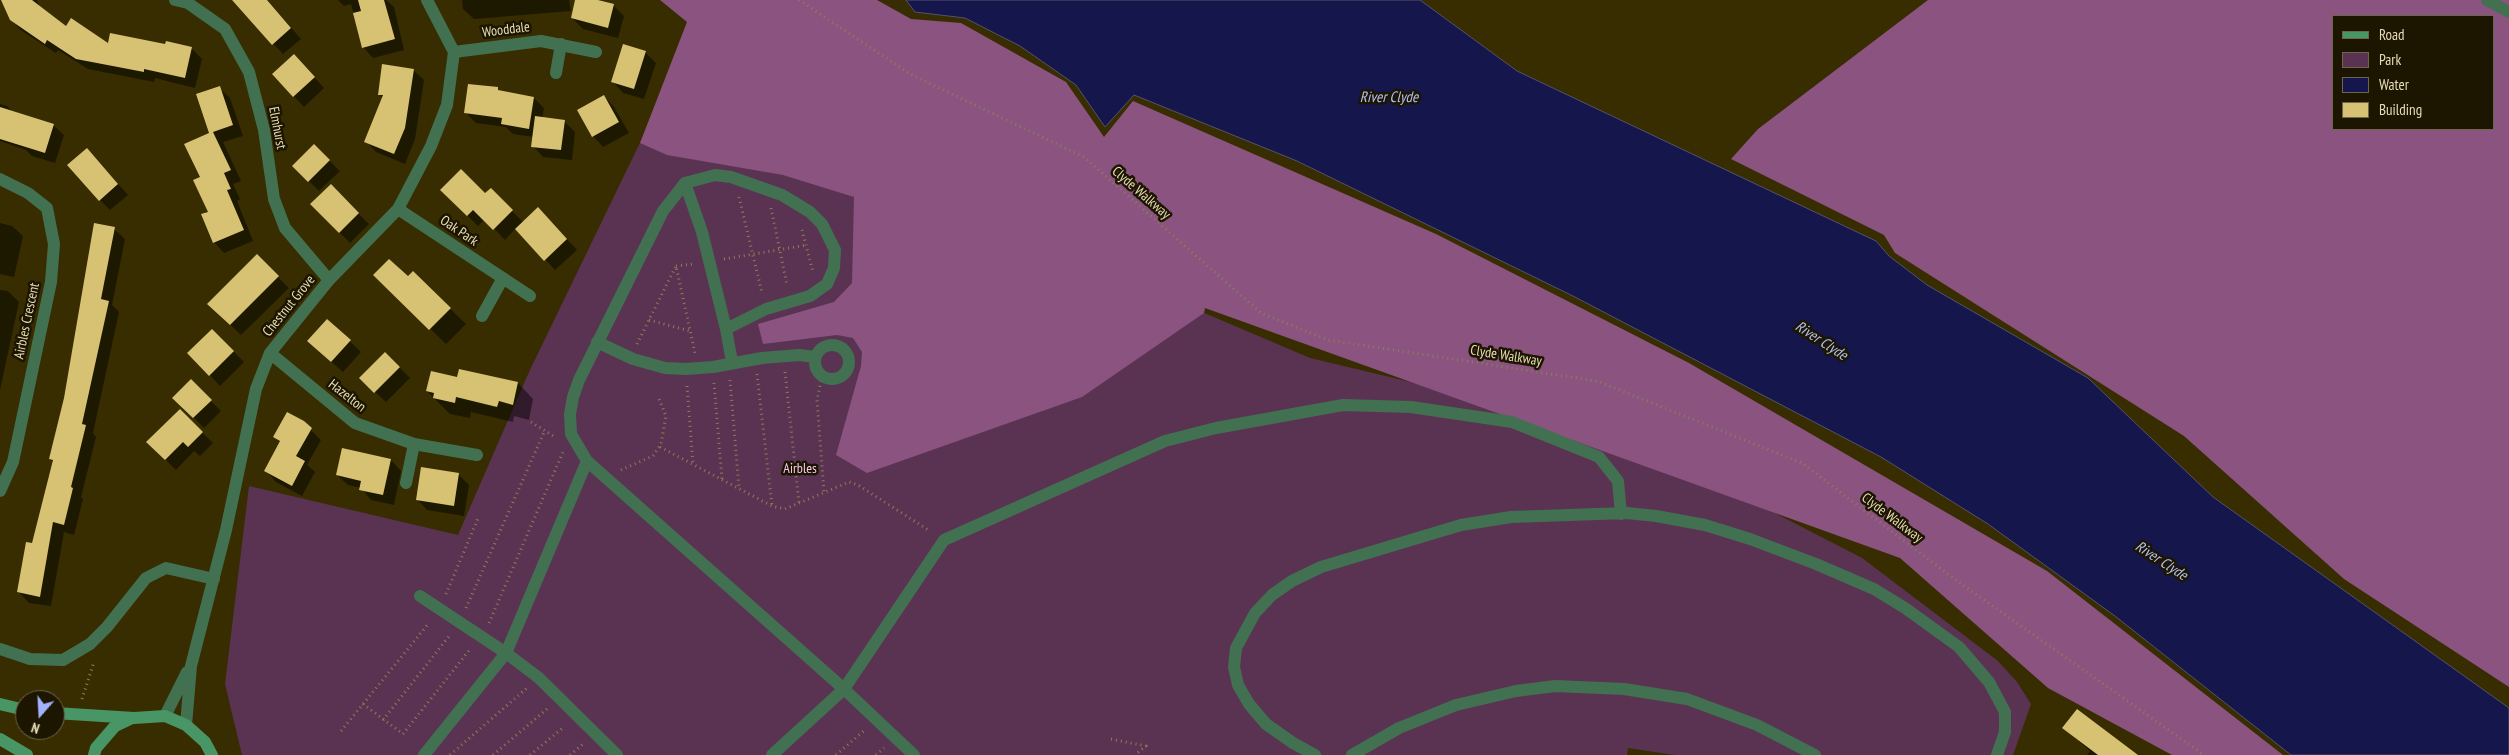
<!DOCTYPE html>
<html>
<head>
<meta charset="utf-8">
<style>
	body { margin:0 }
	#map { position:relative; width:2509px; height:755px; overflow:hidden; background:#382d01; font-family:"PT Sans Narrow",sans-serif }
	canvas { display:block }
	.legend { position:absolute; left:2332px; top:15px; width:162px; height:115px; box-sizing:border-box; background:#1c1600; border:1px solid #6e664a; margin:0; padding:6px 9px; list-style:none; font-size:15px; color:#e8ddb8 }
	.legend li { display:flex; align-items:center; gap:10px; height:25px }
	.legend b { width:25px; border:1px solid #6e664a }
	.north { position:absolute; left:15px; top:690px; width:50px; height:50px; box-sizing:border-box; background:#1c1600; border:1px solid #6e664a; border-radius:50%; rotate:199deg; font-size:14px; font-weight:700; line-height:20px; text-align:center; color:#e8ddb8 }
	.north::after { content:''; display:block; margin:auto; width:18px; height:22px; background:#a2b2fd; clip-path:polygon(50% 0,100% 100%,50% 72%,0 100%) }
</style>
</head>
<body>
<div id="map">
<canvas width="2509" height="755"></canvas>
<ul class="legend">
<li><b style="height:6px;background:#489666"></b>Road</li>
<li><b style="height:14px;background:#5a3352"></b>Park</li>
<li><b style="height:14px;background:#14164c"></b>Water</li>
<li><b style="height:14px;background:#d7c172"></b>Building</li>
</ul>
<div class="north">N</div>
</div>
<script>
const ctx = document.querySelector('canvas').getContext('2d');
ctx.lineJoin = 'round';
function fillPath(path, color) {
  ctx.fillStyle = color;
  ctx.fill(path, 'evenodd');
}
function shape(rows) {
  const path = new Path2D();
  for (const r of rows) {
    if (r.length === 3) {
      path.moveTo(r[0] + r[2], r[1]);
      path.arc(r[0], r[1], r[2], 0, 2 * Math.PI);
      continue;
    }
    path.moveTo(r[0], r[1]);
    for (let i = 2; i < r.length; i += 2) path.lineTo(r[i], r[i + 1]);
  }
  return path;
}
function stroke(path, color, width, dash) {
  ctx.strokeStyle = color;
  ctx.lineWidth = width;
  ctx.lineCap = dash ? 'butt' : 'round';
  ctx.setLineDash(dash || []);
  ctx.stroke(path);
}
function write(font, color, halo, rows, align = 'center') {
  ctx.font = font + ' "PT Sans Narrow",sans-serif';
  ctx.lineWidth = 5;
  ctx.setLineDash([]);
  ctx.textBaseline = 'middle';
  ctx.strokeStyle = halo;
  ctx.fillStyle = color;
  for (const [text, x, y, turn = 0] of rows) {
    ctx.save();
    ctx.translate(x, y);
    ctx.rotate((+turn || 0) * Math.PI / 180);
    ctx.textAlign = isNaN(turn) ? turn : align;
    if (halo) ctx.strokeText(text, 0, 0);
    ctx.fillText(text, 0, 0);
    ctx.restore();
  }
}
const green = shape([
	[651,120,1188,306,1310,358,1616,431,1862,558,1998,661,2017,682,2031,704,2013,755,1675,755,1628,748,1627,755,242,755,225,684,249,486,458,535,529,372]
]);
const forest = shape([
	[660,0,877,0,911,19,961,23,1066,82,1104,137,1133,101,1436,234,1689,363,2047,571,2283,755,2172,755,2048,688,1900,558,1205,308,1204,313,1082,397,867,473,836,455,861,366,862,352,853,338,837,335,763,344,758,324,834,302,852,283,854,197,783,175,667,155,640,143,687,22],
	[1928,0,2509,0,2509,687,2344,579,2184,436,1895,253,1884,235,1731,159,1758,129],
	[2333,16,2493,16,2493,129,2333,129]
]);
const water = shape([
	[906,0,1420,0,1517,71,1876,241,1889,256,1927,285,2088,378,2213,497,2509,708,2509,755,2291,755,2115,616,1988,524,1881,457,1573,296,1297,161,1134,95,1105,127,1076,85,1020,46,965,18,915,12,906,0]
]);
const shadow = shape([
	[2,0,37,0,41,10,66,28,109,45,191,48,202,59,195,88,155,78,154,82,88,69,58,50,56,53,22,31,11,20],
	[232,0,267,0,301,39,283,54],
	[338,0,386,0,394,7,404,50,373,58,363,47,351,4,344,6],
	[462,0,569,0,571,11,474,19,463,9],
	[577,0,593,0,613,5,624,16,618,38,583,29,572,18],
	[645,52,656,63,644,99,623,93,613,82],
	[304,66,324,88,304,107,273,74],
	[413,70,424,80,415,139,405,164,376,152,366,141,383,99,379,94],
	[219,88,230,98,243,136,223,142,241,181,233,184,240,199,237,201,253,241,224,253,214,242,201,177],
	[498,89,501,92,534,98,544,108,542,119,564,121,575,132,572,160,543,157,533,146,534,137,513,134,506,127,476,123,466,113],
	[604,96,614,107,629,133,603,147,593,136],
	[0,104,7,106,13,112,53,125,64,135,55,163,32,156,26,150,0,141],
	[314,146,340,171,319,191,294,166],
	[97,160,128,195,110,210,100,200],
	[331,186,369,224,350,243,312,204],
	[442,190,485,195,491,190,523,222,548,219,577,250,555,270,516,228,505,240,485,219,478,226],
	[0,223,12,226,23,236,14,277,0,274],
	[114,229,125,239,112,305,119,312,93,433,96,437,81,497,83,499,74,535,64,532,51,606,29,603,19,592,54,462,50,459],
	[257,256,289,288,241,335,209,304],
	[413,273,466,324,446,344,375,275,408,278],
	[0,290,8,291,19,302,0,390],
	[327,320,361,352,343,372,319,351],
	[212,330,244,362,220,386,189,353],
	[385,353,410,378,386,402,360,378],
	[191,381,221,411,204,428,174,398],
	[518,383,533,399,529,420,514,416,513,422,471,412,470,418,450,414,427,391],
	[180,411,213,443,200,456,194,451,176,470,148,442],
	[303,422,321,440,307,465,315,472,302,496,276,482,266,471,281,443,275,437],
	[391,460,401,471,394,505,371,500,361,488,348,485,337,475],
	[422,468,459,475,469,485,464,516,427,510,417,499],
	[2064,728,2134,755,2087,755,2090,751]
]);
const building = shape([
	[1,0,32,0,66,26,71,18,108,43,110,33,165,44,166,41,192,47,185,78,144,69,144,72,76,59,47,40,45,44,10,20],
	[232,0,267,0,291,28,272,45],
	[358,0,384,0,395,39,362,48,353,13,361,11],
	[575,0,598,0,614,4,608,28,571,18],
	[623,44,646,51,634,89,611,82],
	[294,54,315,77,293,97,272,74],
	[382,64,414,69,405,128,394,154,364,142,383,95,378,95],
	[468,84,498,87,498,90,534,97,529,129,501,124,502,118,464,113],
	[220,86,233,125,213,132,231,170,224,173,231,189,227,190,244,230,213,243,201,214,208,212,193,180,200,177,184,144,209,133,196,94],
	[604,95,619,122,592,137,577,110],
	[0,107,54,124,45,153,0,139],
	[535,116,565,120,561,150,531,147],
	[314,144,330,160,308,182,292,166],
	[87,148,118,184,99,201,67,165],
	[461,169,485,193,491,188,513,210,493,230,473,210,467,216,440,190],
	[331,184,359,213,339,233,310,204],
	[538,207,567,239,544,261,515,229],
	[94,223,115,227,101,299,109,301,82,424,86,425,71,487,73,488,64,525,53,522,40,597,17,592,26,542,32,543,53,460,49,459,64,398],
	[257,254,279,276,230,325,207,304],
	[389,259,408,276,413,271,451,308,429,330,373,275],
	[327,319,351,340,331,362,307,341],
	[212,329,234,351,209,376,187,353],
	[385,352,400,367,374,393,359,378],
	[459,369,518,382,513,405,499,401,497,407,456,397,455,403,433,398,434,393,426,391,431,371,457,377],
	[191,379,212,400,193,418,172,398],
	[180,409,203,432,188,447,183,442,165,460,146,442],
	[287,412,304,421,312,428,296,456,305,461,292,486,264,471,280,441,273,437],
	[342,448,391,459,383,495,359,490,361,481,336,475],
	[421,467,459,473,454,506,416,500],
	[2077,709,2138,755,2098,755,2062,728]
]);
const path = shape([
	[799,0,910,74,1084,157,1261,313,1328,340,1597,381,1802,463,1953,578,2204,755],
	[739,197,762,293],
	[771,208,787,285],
	[802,230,813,272],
	[724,259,807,245],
	[676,266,693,264],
	[649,320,690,331],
	[637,344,676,266,695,353],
	[785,372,799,503],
	[757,374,772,506],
	[822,376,817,400,824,492],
	[730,380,739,488],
	[714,383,722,479],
	[687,386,693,464],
	[531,422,555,437],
	[660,447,772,506,785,509,849,482,858,485,930,531],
	[621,470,653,456,661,444,666,416,659,399],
	[446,594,479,516],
	[466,608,545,430],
	[489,623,563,452],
	[82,699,94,662],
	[363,704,403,734,471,648],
	[383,720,450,635],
	[341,731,429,623],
	[1111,739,1146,746,1135,755],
	[450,755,527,688],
	[493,755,548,708],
	[530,755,564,727],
	[570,755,583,744],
	[836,755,865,730],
	[876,755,884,748]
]);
const lane = shape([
	[685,183,702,232,726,329],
	[597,342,633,359,665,368,686,369,713,367,762,358,799,355,815,357],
	[832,362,17],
	[587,461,571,434,570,414,573,397,579,380,663,211,685,183,715,175,731,177,782,195,810,212,822,224,835,250,834,268,827,284,810,296,766,309,726,329,732,362],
	[420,596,506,653,424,755],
	[617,755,539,678,506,653,587,461,844,689,914,755],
	[772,755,844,689,944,540,1165,441,1216,428,1343,405,1411,407,1512,422,1599,457,1618,481,1621,514],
	[1315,755,1293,743,1266,724,1249,704,1238,685,1234,667,1236,648,1255,613,1272,595,1292,581,1321,567,1461,525,1511,517,1627,513,1656,516,1705,525,1750,539,1816,564,1874,589,1905,608,1959,647,1989,682,2005,712,2005,732,1997,755],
	[1352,755,1399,728,1456,705,1516,691,1555,686,1624,689,1687,699,1757,725,1815,755]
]);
const street = shape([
	[175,0,188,3,225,29,249,72,264,130,274,199,285,228,329,280],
	[2487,0,2509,12],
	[454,52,541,41,596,52],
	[556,73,561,44],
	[0,179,28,193,47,208,54,244,51,282,13,462,0,491],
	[398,209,530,296],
	[482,316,503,278],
	[270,353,355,423,414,444,477,455],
	[406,483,414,444],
	[0,649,30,659,63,660,90,644,107,627,146,578,166,568,214,579],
	[165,716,187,672],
	[186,725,191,666,226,530,256,389,270,353,329,280,398,209,431,146,447,105,454,52,427,0]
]);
const secondary = shape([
	[0,704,25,710],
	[55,713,134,718,165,716,186,725,205,742,212,755],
	[0,739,27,755],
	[94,755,96,748,115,726,132,718]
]);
const streetNames = [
	["Wooddale",506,30,-7],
	["Elmhurst",277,128,79],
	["Clyde Walkway",1141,193,41],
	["Oak Park",459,231,34],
	["Chestnut Grove",289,306,-51],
	["Airbles Crescent",27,321,-78],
	["Clyde Walkway",1506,356,9],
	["Hazelton",347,396,38],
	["Clyde Walkway",1892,518,37]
];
const parkNames = [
	["Airbles",800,469]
];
const waterNames = [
	["River Clyde",1389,98],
	["River Clyde",1821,341,33],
	["River Clyde",2161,561,33]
];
fillPath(green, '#5a3352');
fillPath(forest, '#8b5380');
fillPath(water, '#14164c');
stroke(water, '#54526c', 1);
fillPath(shadow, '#0007');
fillPath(building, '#d7c172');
stroke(path, '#8a7f57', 3, [1, 4]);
stroke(lane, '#427152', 12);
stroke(street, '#427152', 12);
stroke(secondary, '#489666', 12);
write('14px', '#e8ddb8', '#1c1600', streetNames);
write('14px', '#f8c6ed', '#1c1600', parkNames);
write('italic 15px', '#b3bff4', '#1c1600', waterNames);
</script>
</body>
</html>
